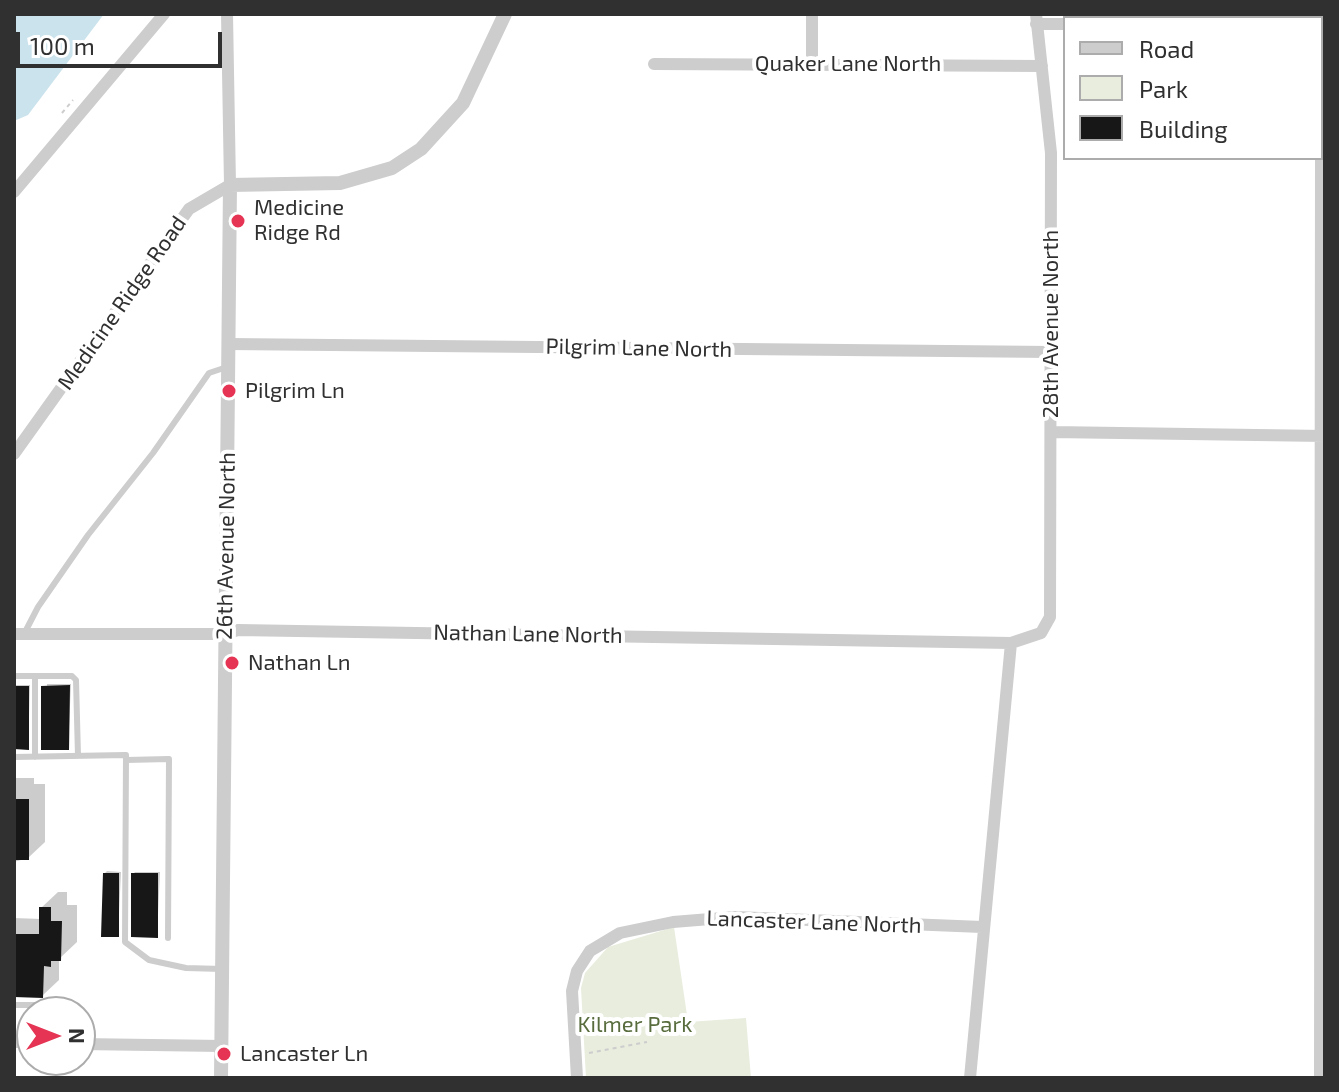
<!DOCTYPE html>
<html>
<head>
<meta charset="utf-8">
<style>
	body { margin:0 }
	#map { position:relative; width:1339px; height:1092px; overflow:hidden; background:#fff; font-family:"Exo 2",sans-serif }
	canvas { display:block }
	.frame { position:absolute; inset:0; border:16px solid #303030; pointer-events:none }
	.legend { position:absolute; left:1063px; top:16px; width:260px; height:144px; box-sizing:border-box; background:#fff; border:2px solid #acacac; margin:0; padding:10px 14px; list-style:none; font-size:24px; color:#303030 }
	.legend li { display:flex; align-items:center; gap:16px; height:40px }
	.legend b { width:40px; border:2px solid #acacac }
	.north { position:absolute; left:16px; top:996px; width:80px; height:80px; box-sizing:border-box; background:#fff; border:2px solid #acacac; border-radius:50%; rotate:90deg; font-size:22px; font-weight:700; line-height:32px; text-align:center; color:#303030 }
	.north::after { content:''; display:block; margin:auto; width:28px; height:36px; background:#e53454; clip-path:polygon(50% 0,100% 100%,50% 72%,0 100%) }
	.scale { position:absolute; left:16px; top:32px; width:206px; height:36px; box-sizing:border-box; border:4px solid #303030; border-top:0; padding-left:10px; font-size:24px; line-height:28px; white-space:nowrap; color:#303030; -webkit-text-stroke:6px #fff; paint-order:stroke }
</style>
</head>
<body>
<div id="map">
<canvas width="1339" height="1092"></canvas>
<div class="frame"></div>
<ul class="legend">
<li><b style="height:10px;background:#cdcdcd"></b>Road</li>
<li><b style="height:22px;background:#e8edde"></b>Park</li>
<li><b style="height:22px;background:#171717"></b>Building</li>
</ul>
<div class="north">N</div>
<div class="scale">100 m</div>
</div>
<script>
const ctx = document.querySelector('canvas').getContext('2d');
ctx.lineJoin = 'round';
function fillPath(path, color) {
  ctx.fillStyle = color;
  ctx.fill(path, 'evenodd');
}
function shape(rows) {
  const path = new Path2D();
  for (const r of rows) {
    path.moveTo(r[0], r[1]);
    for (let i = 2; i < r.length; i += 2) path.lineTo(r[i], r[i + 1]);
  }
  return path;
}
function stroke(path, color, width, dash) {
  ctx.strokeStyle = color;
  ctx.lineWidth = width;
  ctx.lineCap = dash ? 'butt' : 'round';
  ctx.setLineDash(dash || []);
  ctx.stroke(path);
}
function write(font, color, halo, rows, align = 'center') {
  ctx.font = font + ' "Exo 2",sans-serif';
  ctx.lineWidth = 8;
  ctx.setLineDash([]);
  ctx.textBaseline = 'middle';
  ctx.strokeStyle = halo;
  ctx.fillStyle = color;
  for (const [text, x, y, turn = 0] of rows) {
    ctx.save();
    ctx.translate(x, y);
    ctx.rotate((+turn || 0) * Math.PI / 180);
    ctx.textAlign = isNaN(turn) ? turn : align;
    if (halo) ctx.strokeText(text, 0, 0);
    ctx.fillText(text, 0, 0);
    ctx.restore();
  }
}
const green = shape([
	[674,927,688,1022,746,1018,751,1078,586,1078,581,988,585,973,608,947]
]);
const water = shape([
	[14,14,104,14,28,115,14,121]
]);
const shadow = shape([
	[47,684,71,684,68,748,43,748],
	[14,685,30,685,28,748,14,748],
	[14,778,34,778,34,784,45,784,45,842,28,858,14,862],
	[107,871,121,872,118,935,105,873],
	[135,872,160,872,157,936,133,874],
	[58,892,67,892,67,905,77,905,77,942,59,959,59,980,42,996,14,996,14,918,41,919,41,908]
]);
const building = shape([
	[70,685,69,750,41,750,41,686],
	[14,686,29,686,29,750,14,749],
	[14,799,29,799,29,860,14,860],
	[103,873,119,873,119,937,101,937],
	[131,873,158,873,158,938,131,937],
	[39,907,51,907,51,921,62,921,61,961,51,961,51,967,44,966,43,998,14,997,14,934,39,934]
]);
const path = shape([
	[62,113,73,100],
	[589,1053,647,1042]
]);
const service = shape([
	[24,634,38,607,88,535,153,453,209,373,227,367],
	[14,676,72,676,76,680,78,756],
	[35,676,35,757],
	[14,757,126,755,125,942,149,960,186,968,222,969],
	[126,760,169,759,168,938],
	[14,1005,35,1005]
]);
const minor = shape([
	[1036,24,1065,24],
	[1321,28,1325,29],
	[654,64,1042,66],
	[812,64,812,14],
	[14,192,164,14],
	[228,344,1051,352],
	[1052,432,1325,436],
	[14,454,189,209,230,185,227,14],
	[14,634,225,634,238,630,1011,643,1041,633,1050,617,1051,153,1036,14],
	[14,1042,32,1042],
	[80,1044,222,1046],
	[577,1078,572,991,577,971,590,951,620,933,673,922,735,917,982,927],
	[970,1078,1011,643],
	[1320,1078,1321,158]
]);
const tertiary = shape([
	[221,1078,230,185,340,183,392,168,421,149,463,103,505,14]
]);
const markers = [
	[238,221,8,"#e53454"],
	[229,391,8,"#e53454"],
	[232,663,8,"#e53454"],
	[224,1054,8,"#e53454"]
];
const streetNames = [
	["Quaker Lane North",848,64],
	["Medicine Ridge Road",122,303,-55],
	["28th Avenue North",1051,324,-90],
	["Pilgrim Lane North",639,348,1],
	["26th Avenue North",226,546,-89],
	["Nathan Lane North",528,634,1],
	["Lancaster Lane North",814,922,2]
];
const poiNames = [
	["Medicine",254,208],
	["Ridge Rd",254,233],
	["Pilgrim Ln",245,391],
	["Nathan Ln",248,663],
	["Lancaster Ln",240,1054]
];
const parkNames = [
	["Kilmer Park",635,1025]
];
fillPath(green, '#e8edde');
fillPath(water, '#cbe3ec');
fillPath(shadow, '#0003');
fillPath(building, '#171717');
stroke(path, '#cdcdcd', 2, [4, 4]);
stroke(service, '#cdcdcd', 6);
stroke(minor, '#cdcdcd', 12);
stroke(tertiary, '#cdcdcd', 14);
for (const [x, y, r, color] of markers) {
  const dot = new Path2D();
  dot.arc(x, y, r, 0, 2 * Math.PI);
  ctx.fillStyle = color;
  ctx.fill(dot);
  stroke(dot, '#fff', 3);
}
write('22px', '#303030', '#fff', streetNames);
write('22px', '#303030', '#fff', poiNames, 'left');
write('22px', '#586c3d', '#fff', parkNames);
</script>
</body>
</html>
